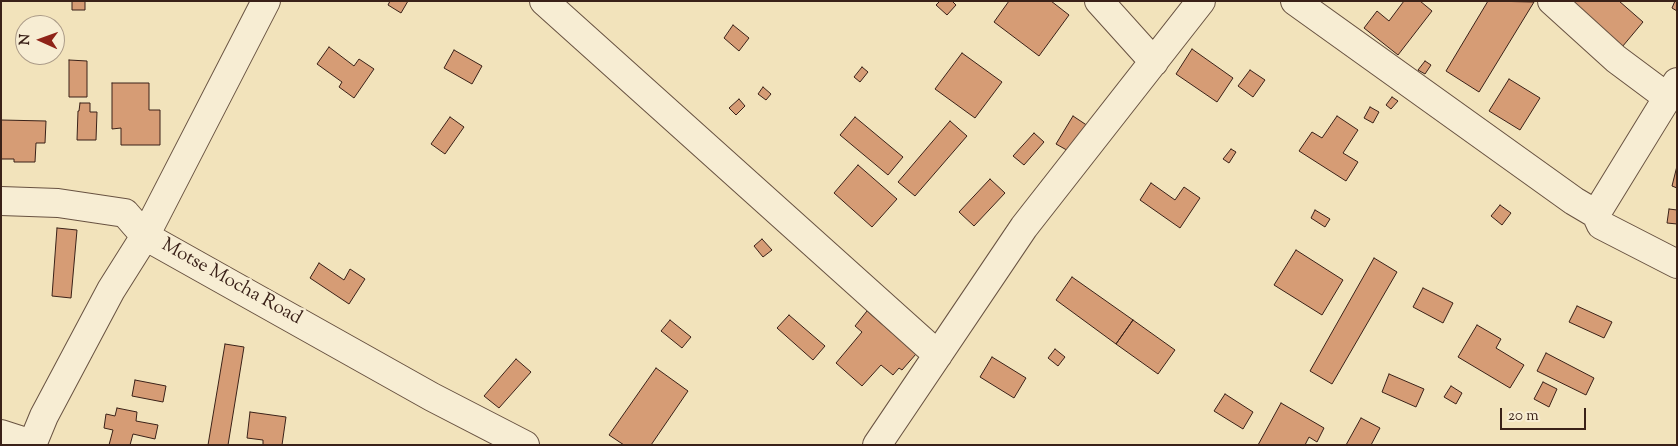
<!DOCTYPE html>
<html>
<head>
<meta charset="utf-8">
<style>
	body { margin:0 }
	#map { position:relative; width:1678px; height:446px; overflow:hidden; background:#f2e3bb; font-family:"Sorts Mill Goudy",serif }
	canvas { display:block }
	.frame { position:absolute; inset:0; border:2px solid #3a2118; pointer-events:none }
	.north { position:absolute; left:15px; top:15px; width:50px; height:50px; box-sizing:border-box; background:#f7edd3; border:1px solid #ab9b88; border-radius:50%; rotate:272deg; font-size:14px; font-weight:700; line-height:20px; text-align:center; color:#3a2118 }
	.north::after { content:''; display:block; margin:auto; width:18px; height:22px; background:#8f2418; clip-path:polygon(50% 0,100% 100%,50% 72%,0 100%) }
	.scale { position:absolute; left:1500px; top:408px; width:86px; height:22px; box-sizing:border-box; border:2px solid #3a2118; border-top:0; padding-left:6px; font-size:15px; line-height:18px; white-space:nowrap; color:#3a2118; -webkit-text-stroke:4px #f7edd3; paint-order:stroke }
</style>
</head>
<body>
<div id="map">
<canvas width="1678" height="446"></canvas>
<div class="frame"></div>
<div class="north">N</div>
<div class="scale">20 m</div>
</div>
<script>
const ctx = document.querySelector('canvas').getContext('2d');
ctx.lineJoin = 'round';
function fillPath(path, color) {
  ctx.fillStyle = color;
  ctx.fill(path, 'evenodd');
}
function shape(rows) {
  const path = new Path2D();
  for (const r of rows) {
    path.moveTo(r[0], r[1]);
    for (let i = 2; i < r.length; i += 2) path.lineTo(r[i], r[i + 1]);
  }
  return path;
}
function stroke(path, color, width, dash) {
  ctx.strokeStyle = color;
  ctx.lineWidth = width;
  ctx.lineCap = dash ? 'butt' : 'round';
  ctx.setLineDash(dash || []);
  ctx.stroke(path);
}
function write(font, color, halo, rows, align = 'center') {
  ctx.font = font + ' "Sorts Mill Goudy",serif';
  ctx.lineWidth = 5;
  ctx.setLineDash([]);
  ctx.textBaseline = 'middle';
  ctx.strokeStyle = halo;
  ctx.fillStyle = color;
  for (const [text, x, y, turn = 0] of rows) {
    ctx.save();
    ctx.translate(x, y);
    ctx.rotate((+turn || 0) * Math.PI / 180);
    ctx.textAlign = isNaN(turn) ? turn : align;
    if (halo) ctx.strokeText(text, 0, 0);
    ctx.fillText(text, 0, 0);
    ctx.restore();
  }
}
const building = shape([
	[72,1,85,1,85,10,72,10,72,1],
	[390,1,408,1,401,13,388,5,390,1],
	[940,1,952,1,956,5,947,15,936,5,940,1],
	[1009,1,1051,1,1069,15,1039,56,994,22,1009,1],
	[1404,1,1420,1,1432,11,1398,55,1364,28,1377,11,1389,21,1404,1],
	[1488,1,1534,2,1479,92,1446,71,1488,1],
	[1558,1,1619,1,1643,22,1617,53,1558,1],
	[1675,1,1677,1,1677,11,1672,8,1675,1],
	[733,25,749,38,739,51,724,38,733,25],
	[329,47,354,66,359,59,374,69,354,98,339,87,342,82,317,64,329,47],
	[1192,49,1233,78,1217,102,1176,74,1192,49],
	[454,50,482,66,472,84,444,68,454,50],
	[962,53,1002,82,975,118,935,89,962,53],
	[69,60,87,61,87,97,69,97,69,60],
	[1425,61,1431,65,1425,74,1418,70,1425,61],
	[862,67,868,72,860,82,854,77,862,67],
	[1250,70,1265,80,1253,97,1238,86,1250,70],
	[1509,79,1540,98,1520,130,1489,111,1509,79],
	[112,83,149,83,149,110,160,110,160,145,121,145,121,128,112,129,112,83],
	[763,87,771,94,766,100,758,94,763,87],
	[1392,97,1398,101,1391,109,1386,105,1392,97],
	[739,99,745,106,736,115,729,108,739,99],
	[80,103,90,103,90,112,97,112,96,140,77,140,78,111,79,111,80,103],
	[1370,107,1379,112,1373,123,1364,118,1370,107],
	[1073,116,1088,126,1072,153,1056,144,1073,116],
	[1337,116,1358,130,1343,153,1358,162,1346,181,1299,151,1312,132,1322,138,1337,116],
	[450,117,464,127,445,154,431,144,450,117],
	[855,117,903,157,888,175,840,135,855,117],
	[1,120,46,121,45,143,36,143,35,162,14,162,14,159,1,159,1,120],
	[950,121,967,136,915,196,898,182,950,121],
	[1034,133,1044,142,1024,165,1013,156,1034,133],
	[1231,149,1236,152,1229,163,1223,159,1231,149],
	[858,165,897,199,872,227,834,193,858,165],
	[1677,166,1677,188,1672,186,1677,166],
	[990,179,1005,193,974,226,959,212,990,179],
	[1151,183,1175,200,1184,187,1200,198,1180,228,1140,200,1151,183],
	[1500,205,1511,213,1502,225,1491,216,1500,205],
	[1669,209,1677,210,1677,224,1667,223,1669,209],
	[1315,210,1330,219,1325,227,1311,218,1315,210],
	[57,228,77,230,71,298,52,296,57,228],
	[762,239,772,250,763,257,754,246,762,239],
	[1296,250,1343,280,1322,315,1274,285,1296,250],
	[1374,258,1397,272,1332,384,1310,371,1374,258],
	[319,263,344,280,350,269,365,279,349,304,310,278,319,263],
	[1072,277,1133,320,1116,344,1056,300,1072,277],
	[1423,288,1453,303,1443,323,1413,307,1423,288],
	[1577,306,1612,322,1604,338,1569,322,1577,306],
	[867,311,916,354,902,370,899,368,893,375,881,365,862,386,836,363,862,332,855,326,867,311],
	[789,315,825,346,813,360,777,328,789,315],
	[670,320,691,337,682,348,661,331,670,320],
	[1133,320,1175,350,1158,374,1116,344,1133,320],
	[1477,325,1501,339,1496,348,1524,365,1510,388,1458,357,1477,325],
	[225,344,244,347,228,445,208,445,225,344],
	[1055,349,1065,357,1058,366,1048,358,1055,349],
	[1546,353,1594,378,1586,395,1537,371,1546,353],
	[992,357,1026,378,1014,398,980,377,992,357],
	[516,359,531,372,499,408,484,396,516,359],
	[656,368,688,391,651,445,624,445,609,435,656,368],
	[1389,374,1424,389,1416,407,1382,392,1389,374],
	[135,380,166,386,163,402,132,396,135,380],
	[1543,382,1557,389,1549,407,1534,399,1543,382],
	[1451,386,1462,393,1456,404,1444,397,1451,386],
	[1225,394,1253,412,1243,429,1214,411,1225,394],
	[1281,403,1324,428,1317,442,1309,437,1305,445,1258,445,1281,403],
	[117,408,137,412,136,421,158,425,155,439,133,434,130,445,109,445,113,430,104,428,106,414,115,416,117,408],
	[250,412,286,417,282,445,263,445,263,440,247,438,250,412],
	[1361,418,1380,428,1371,445,1346,445,1361,418]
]);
const street = shape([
	[544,1,938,355],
	[1099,1,1154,62],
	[1295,1,1574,201,1596,214,1677,82],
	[1552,1,1616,59,1667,97],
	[1,201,58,203,125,213,145,236,266,1],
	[1596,214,1601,225,1677,264],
	[1,434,32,444],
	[32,445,44,416,111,290,145,236,432,397,525,445],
	[877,445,1024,227,1201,1]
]);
const streetNames = [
	["Motse Mocha Road",231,283,29]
];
fillPath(building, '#d69c75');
stroke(building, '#3a2118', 1);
stroke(street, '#685241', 30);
stroke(street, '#f7edd3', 28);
write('19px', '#3a2118', '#f7edd3', streetNames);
</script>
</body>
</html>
